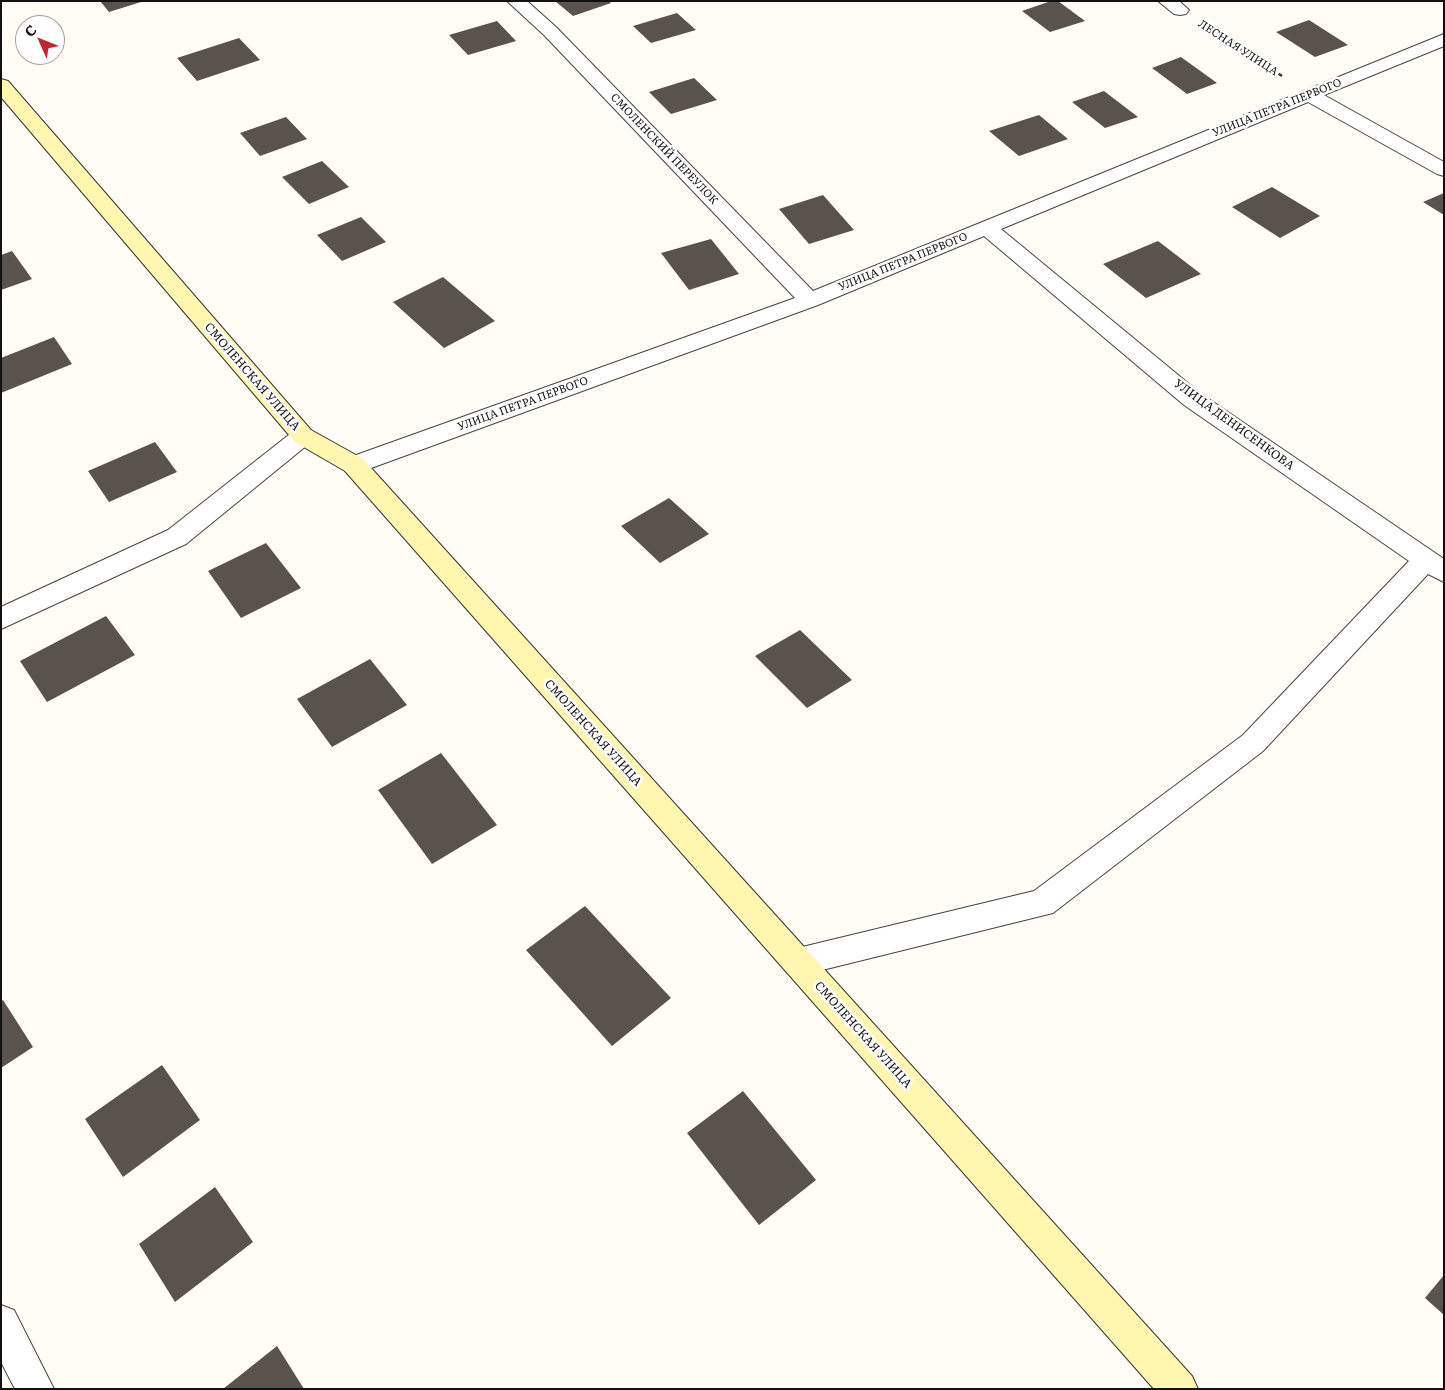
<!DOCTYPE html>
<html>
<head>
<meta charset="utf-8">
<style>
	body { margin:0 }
	#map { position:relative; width:1445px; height:1390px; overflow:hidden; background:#fffdf5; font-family:Literata,serif }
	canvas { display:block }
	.frame { position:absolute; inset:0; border:2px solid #111; pointer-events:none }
	.north { position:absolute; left:15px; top:15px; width:50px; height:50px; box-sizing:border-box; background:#fff; border:1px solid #a0a0a0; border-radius:50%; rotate:314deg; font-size:14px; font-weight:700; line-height:20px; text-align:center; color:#111 }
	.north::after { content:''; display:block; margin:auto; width:18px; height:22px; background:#c4262e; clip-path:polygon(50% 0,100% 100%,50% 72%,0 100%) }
</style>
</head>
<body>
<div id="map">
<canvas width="1445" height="1390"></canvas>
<div class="frame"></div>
<div class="north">С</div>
</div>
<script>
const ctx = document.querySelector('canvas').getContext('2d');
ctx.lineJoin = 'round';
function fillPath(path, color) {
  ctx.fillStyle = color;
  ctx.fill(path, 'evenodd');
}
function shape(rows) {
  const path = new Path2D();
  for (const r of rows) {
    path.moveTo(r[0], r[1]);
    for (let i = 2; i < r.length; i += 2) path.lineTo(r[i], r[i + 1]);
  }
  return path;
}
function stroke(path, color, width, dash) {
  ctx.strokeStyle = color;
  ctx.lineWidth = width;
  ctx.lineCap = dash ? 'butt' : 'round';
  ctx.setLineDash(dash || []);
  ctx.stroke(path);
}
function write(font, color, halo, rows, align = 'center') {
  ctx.font = font + ' Literata,serif';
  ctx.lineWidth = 5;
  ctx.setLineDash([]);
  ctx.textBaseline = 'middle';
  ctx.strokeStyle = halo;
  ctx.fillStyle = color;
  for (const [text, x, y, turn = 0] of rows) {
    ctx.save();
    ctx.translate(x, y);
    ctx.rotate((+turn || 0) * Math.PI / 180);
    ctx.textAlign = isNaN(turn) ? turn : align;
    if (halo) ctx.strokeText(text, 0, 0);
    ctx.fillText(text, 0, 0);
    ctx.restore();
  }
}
const building = shape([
	[100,1,141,1,141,2,109,12],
	[555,1,609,1,611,3,573,16],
	[1051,1,1058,1,1085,21,1050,32,1022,11],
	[677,13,696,30,651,43,633,26],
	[1309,20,1348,45,1315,57,1276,32],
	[497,21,516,41,468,55,449,35],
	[239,38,260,60,197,81,177,58],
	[1181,57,1217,83,1187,94,1152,68],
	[694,78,717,100,671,114,649,92],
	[1104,91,1138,117,1105,128,1072,102],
	[1039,115,1068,139,1019,156,989,131],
	[286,117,307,139,260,156,240,133],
	[322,161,349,187,309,204,282,177],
	[1272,187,1320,216,1280,238,1232,207],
	[1444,193,1444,215,1423,202],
	[823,195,854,230,809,244,779,209],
	[361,217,386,242,342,261,317,235],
	[711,239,739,274,689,290,661,253],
	[1158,241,1201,274,1146,298,1103,264],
	[12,251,32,279,1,290,1,255],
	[443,277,495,321,444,348,393,302],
	[54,337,72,364,1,393,1,358],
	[155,442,177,472,109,502,88,471],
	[669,498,709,534,660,563,621,526],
	[266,543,301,588,241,618,208,571],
	[106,616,135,655,47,702,20,661],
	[800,630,852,680,807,708,755,656],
	[370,659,407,705,332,747,297,699],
	[441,753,497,825,432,864,378,790],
	[585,906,671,998,612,1046,526,950],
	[3,1000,33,1047,1,1068,1,1001],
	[162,1065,200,1120,123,1177,85,1119],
	[743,1091,816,1180,759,1225,687,1133],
	[215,1187,253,1242,175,1302,139,1244],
	[1444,1275,1444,1315,1425,1298],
	[277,1346,304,1389,223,1389]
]);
const path = shape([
	[1203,25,1282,76]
]);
const street = shape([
	[507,1,527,1,556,27,813,291,1444,34,1444,46,1324,95,1444,162,1444,176,1437,174,1308,102,1001,229,1200,393,1444,559,1444,582,1428,574,1263,751,1053,913,798,976,787,972,782,962,787,952,798,948,1034,891,1243,735,1409,561,1184,405,984,236,818,305,363,471,354,474,345,471,342,465,345,459,795,298,544,35,507,1],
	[1158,1,1179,1,1189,10,1186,14,1180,15,1174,14,1158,1],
	[303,428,311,430,315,436,311,442,186,544,1,629,1,607,168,530,295,430,303,428],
	[1,1305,14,1310,54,1389,15,1389,1,1362,1,1305]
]);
const secondary = shape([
	[1,79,8,81,311,430,363,459,1192,1376,1198,1389,1154,1389,345,471,295,442,1,97,1,79]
]);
const farStreetnames = [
	["ЛЕСНАЯ УЛИЦА",1238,48,33],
	["УЛИЦА ПЕТРА ПЕРВОГО",1277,108,-22],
	["СМОЛЕНСКИЙ ПЕРЕУЛОК",664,149,46],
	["УЛИЦА ПЕТРА ПЕРВОГО",903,262,-22],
	["УЛИЦА ПЕТРА ПЕРВОГО",523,404,-20]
];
const streetNames = [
	["СМОЛЕНСКАЯ УЛИЦА",252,377,49],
	["УЛИЦА ДЕНИСЕНКОВА",1234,425,36],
	["СМОЛЕНСКАЯ УЛИЦА",593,733,48],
	["СМОЛЕНСКАЯ УЛИЦА",863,1035,48]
];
fillPath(building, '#5a524d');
stroke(street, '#444', 2);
stroke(secondary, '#333', 2);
stroke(path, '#333', 2.5, [4, 2]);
fillPath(street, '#fff');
fillPath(secondary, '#fff6b0');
write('11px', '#111', '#fff', farStreetnames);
write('12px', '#111', '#fff', streetNames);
</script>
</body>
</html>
